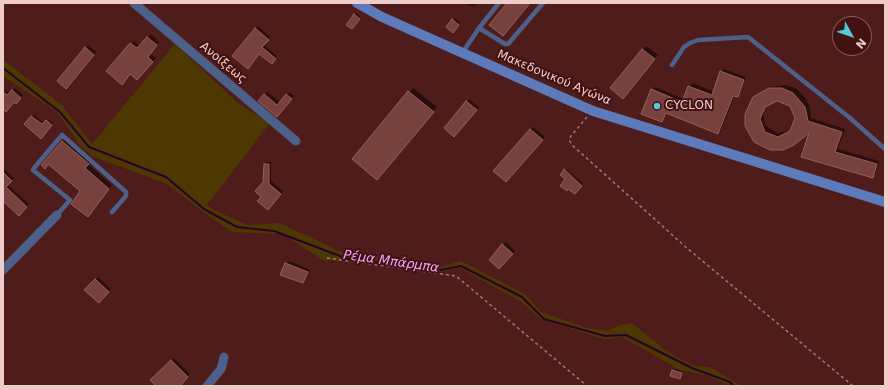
<!DOCTYPE html>
<html>
<head>
<meta charset="utf-8">
<style>
	body { margin:0 }
	#map { position:relative; width:888px; height:389px; overflow:hidden; background:#4e1c1a; font-family:"DejaVu Sans",sans-serif }
	canvas { display:block }
	.frame { position:absolute; inset:0; border:4px solid #edccc9; pointer-events:none }
	.north { position:absolute; left:832px; top:16px; width:40px; height:40px; box-sizing:border-box; background:#421111; border:1px solid #865c5b; border-radius:50%; rotate:130deg; font-size:11px; font-weight:700; line-height:16px; text-align:center; color:#edccc9 }
	.north::after { content:''; display:block; margin:auto; width:14px; height:18px; background:#52cbd7; clip-path:polygon(50% 0,100% 100%,50% 72%,0 100%) }
</style>
</head>
<body>
<div id="map">
<canvas width="888" height="389"></canvas>
<div class="frame"></div>
<div class="north">N</div>
</div>
<script>
const ctx = document.querySelector('canvas').getContext('2d');
ctx.lineJoin = 'round';
function fillPath(path, color) {
  ctx.fillStyle = color;
  ctx.fill(path, 'evenodd');
}
function shape(rows) {
  const path = new Path2D();
  for (const r of rows) {
    path.moveTo(r[0], r[1]);
    for (let i = 2; i < r.length; i += 2) path.lineTo(r[i], r[i + 1]);
  }
  return path;
}
function stroke(path, color, width, dash) {
  ctx.strokeStyle = color;
  ctx.lineWidth = width;
  ctx.lineCap = dash ? 'butt' : 'round';
  ctx.setLineDash(dash || []);
  ctx.stroke(path);
}
function write(font, color, halo, rows, align = 'center') {
  ctx.font = font + ' "DejaVu Sans",sans-serif';
  ctx.lineWidth = 4;
  ctx.setLineDash([]);
  ctx.textBaseline = 'middle';
  ctx.strokeStyle = halo;
  ctx.fillStyle = color;
  for (const [text, x, y, turn = 0] of rows) {
    ctx.save();
    ctx.translate(x, y);
    ctx.rotate((+turn || 0) * Math.PI / 180);
    ctx.textAlign = isNaN(turn) ? turn : align;
    if (halo) ctx.strokeText(text, 0, 0);
    ctx.fillText(text, 0, 0);
    ctx.restore();
  }
}
const green = shape([
	[175,44,239,104,270,123,207,205,212,209,247,225,280,223,341,252,407,259,441,267,461,261,525,294,541,312,587,328,607,331,619,325,632,323,665,350,680,359,695,366,710,367,741,386,729,386,706,375,680,370,622,337,604,339,541,319,520,301,460,268,441,272,398,265,323,260,282,234,232,232,206,214,167,184,92,156,80,145,56,111,3,76,3,60,62,105,92,144]
]);
const shadow = shape([
	[465,3,477,3,474,7],
	[356,13,361,17,353,27,347,24],
	[455,18,460,23,453,31,447,27],
	[258,26,270,37,264,45,277,56,271,63,260,53,234,56],
	[151,34,159,42,150,53,156,58,140,76,130,73,107,71,134,41,140,46],
	[88,45,96,52,68,85,86,48],
	[646,46,658,55,623,98,611,88],
	[724,69,746,77,740,93,738,96,735,95,721,130,718,133,667,113,662,121,652,90,655,87,684,99,692,83,714,92,721,72],
	[786,85,797,89,805,97,810,108,811,118,845,129,838,149,879,161,876,173,872,177,803,156,810,130,794,144,755,141,748,132,745,120,750,103,768,87],
	[782,100,794,109,796,123,790,131,777,133,765,125,763,110,769,103],
	[15,88,23,95,16,103,14,101,3,108,3,92,5,90,10,93],
	[413,88,437,107,381,175,353,159],
	[267,92,280,102,289,92,294,96,280,113,259,101],
	[469,99,479,107,457,133,445,127],
	[34,115,44,123,48,119,53,123,41,137,26,124],
	[533,127,545,137,509,178,495,171],
	[66,138,91,160,88,164,112,185,96,204,97,205,91,213,81,191,49,163,45,167,42,165],
	[267,162,271,162,271,181,283,191,270,206,264,182,265,164],
	[4,169,14,178,8,185,29,204,19,214,3,198],
	[566,169,583,183,575,193,567,179,561,175],
	[506,242,515,251,499,268,496,252],
	[289,261,310,270,302,282,286,264],
	[98,277,111,289,99,302,86,290],
	[174,358,190,374,178,386,158,386,152,380],
	[675,369,683,372,680,378,673,370]
]);
const stream = shape([
	[3,68,60,112,89,147,166,177,204,209,237,227,274,231,348,259,441,270,461,266,522,297,544,319,605,336,626,335,692,368,730,382,734,386]
]);
const building = shape([
	[507,3,530,3,503,36,489,25,507,3],
	[354,14,360,19,352,29,346,25,354,14],
	[452,19,459,25,453,33,446,27,452,19],
	[255,28,269,40,262,47,276,59,272,64,259,54,248,69,232,56,255,28],
	[147,37,157,45,148,57,153,62,137,80,130,74,122,85,106,71,130,43,137,48,147,37],
	[85,47,94,55,66,89,57,81,85,47],
	[642,49,655,59,623,99,610,88,642,49],
	[720,71,744,80,738,97,733,96,718,134,666,113,662,122,641,114,651,89,682,102,688,86,712,95,720,71],
	[769,88,782,88,793,93,805,107,808,121,842,132,835,152,877,164,873,178,801,157,809,133,794,145,783,150,770,150,754,142,745,126,745,114,753,97,769,88],
	[777,101,790,106,795,118,790,131,778,137,765,132,760,119,765,107,777,101],
	[12,90,21,98,16,104,14,102,6,112,3,109,3,92,7,95,12,90],
	[408,91,434,112,377,180,352,159,408,91],
	[264,94,277,105,286,94,292,99,277,117,258,101,264,94],
	[466,101,477,110,454,137,444,128,466,101],
	[31,116,42,124,46,120,52,125,41,139,24,124,31,116],
	[530,129,543,140,506,182,493,171,530,129],
	[62,141,89,164,85,168,109,189,88,217,71,204,80,191,48,164,45,169,41,165,62,141],
	[264,164,269,164,269,184,281,194,268,210,257,201,261,197,255,191,263,182,264,164],
	[564,169,582,186,575,194,568,189,567,191,560,186,565,179,560,175,564,169],
	[3,172,12,181,6,187,27,207,19,216,3,201,3,172],
	[502,244,513,254,499,269,489,260,502,244],
	[285,263,308,272,303,283,280,275,285,263],
	[95,279,109,292,99,303,84,290,95,279],
	[171,360,188,377,180,386,156,386,150,380,171,360],
	[672,370,682,373,680,379,670,376,672,370]
]);
const path = shape([
	[587,117,571,136,569,140,572,145,688,249,853,386],
	[327,258,456,276,587,386]
]);
const service = shape([
	[479,28,505,44,508,44,543,3],
	[463,52,479,28,499,3],
	[672,65,684,47,690,43,698,40,748,37,850,118,885,149],
	[57,215,70,200,33,170,34,168,62,135,126,192,126,196,112,212]
]);
const minor = shape([
	[134,3,296,141],
	[3,270,57,215],
	[207,386,221,369,224,357]
]);
const secondary = shape([
	[357,3,382,17,593,111,885,202]
]);
const markers = [
	[657,106,4,"#52cbd7"]
];
const streetNames = [
	["Ανοίξεως",223,63,40],
	["Μακεδονικού Αγώνα",554,78,23]
];
const poiNames = [
	["CYCLON",665,106]
];
const waterNames = [
	["Ρέμα Μπάρμπα",391,262,8]
];
fillPath(green, '#4e3801');
fillPath(shadow, '#0007');
stroke(stream, '#29012d', 2);
fillPath(building, '#77413d');
stroke(building, '#995f5b', 1);
stroke(path, '#a17876', 1.5, [3, 3]);
stroke(service, '#4d6089', 4.5);
stroke(minor, '#4d6089', 9);
stroke(secondary, '#5d7bbb', 10);
for (const [x, y, r, color] of markers) {
  const dot = new Path2D();
  dot.arc(x, y, r, 0, 2 * Math.PI);
  ctx.fillStyle = color;
  ctx.fill(dot);
  stroke(dot, '#421111', 1.5);
}
write('12px', '#edccc9', '#421111', streetNames);
write('12px', '#edccc9', '#421111', poiNames, 'left');
write('italic 13px', '#f4a3fb', '#421111', waterNames);
</script>
</body>
</html>
